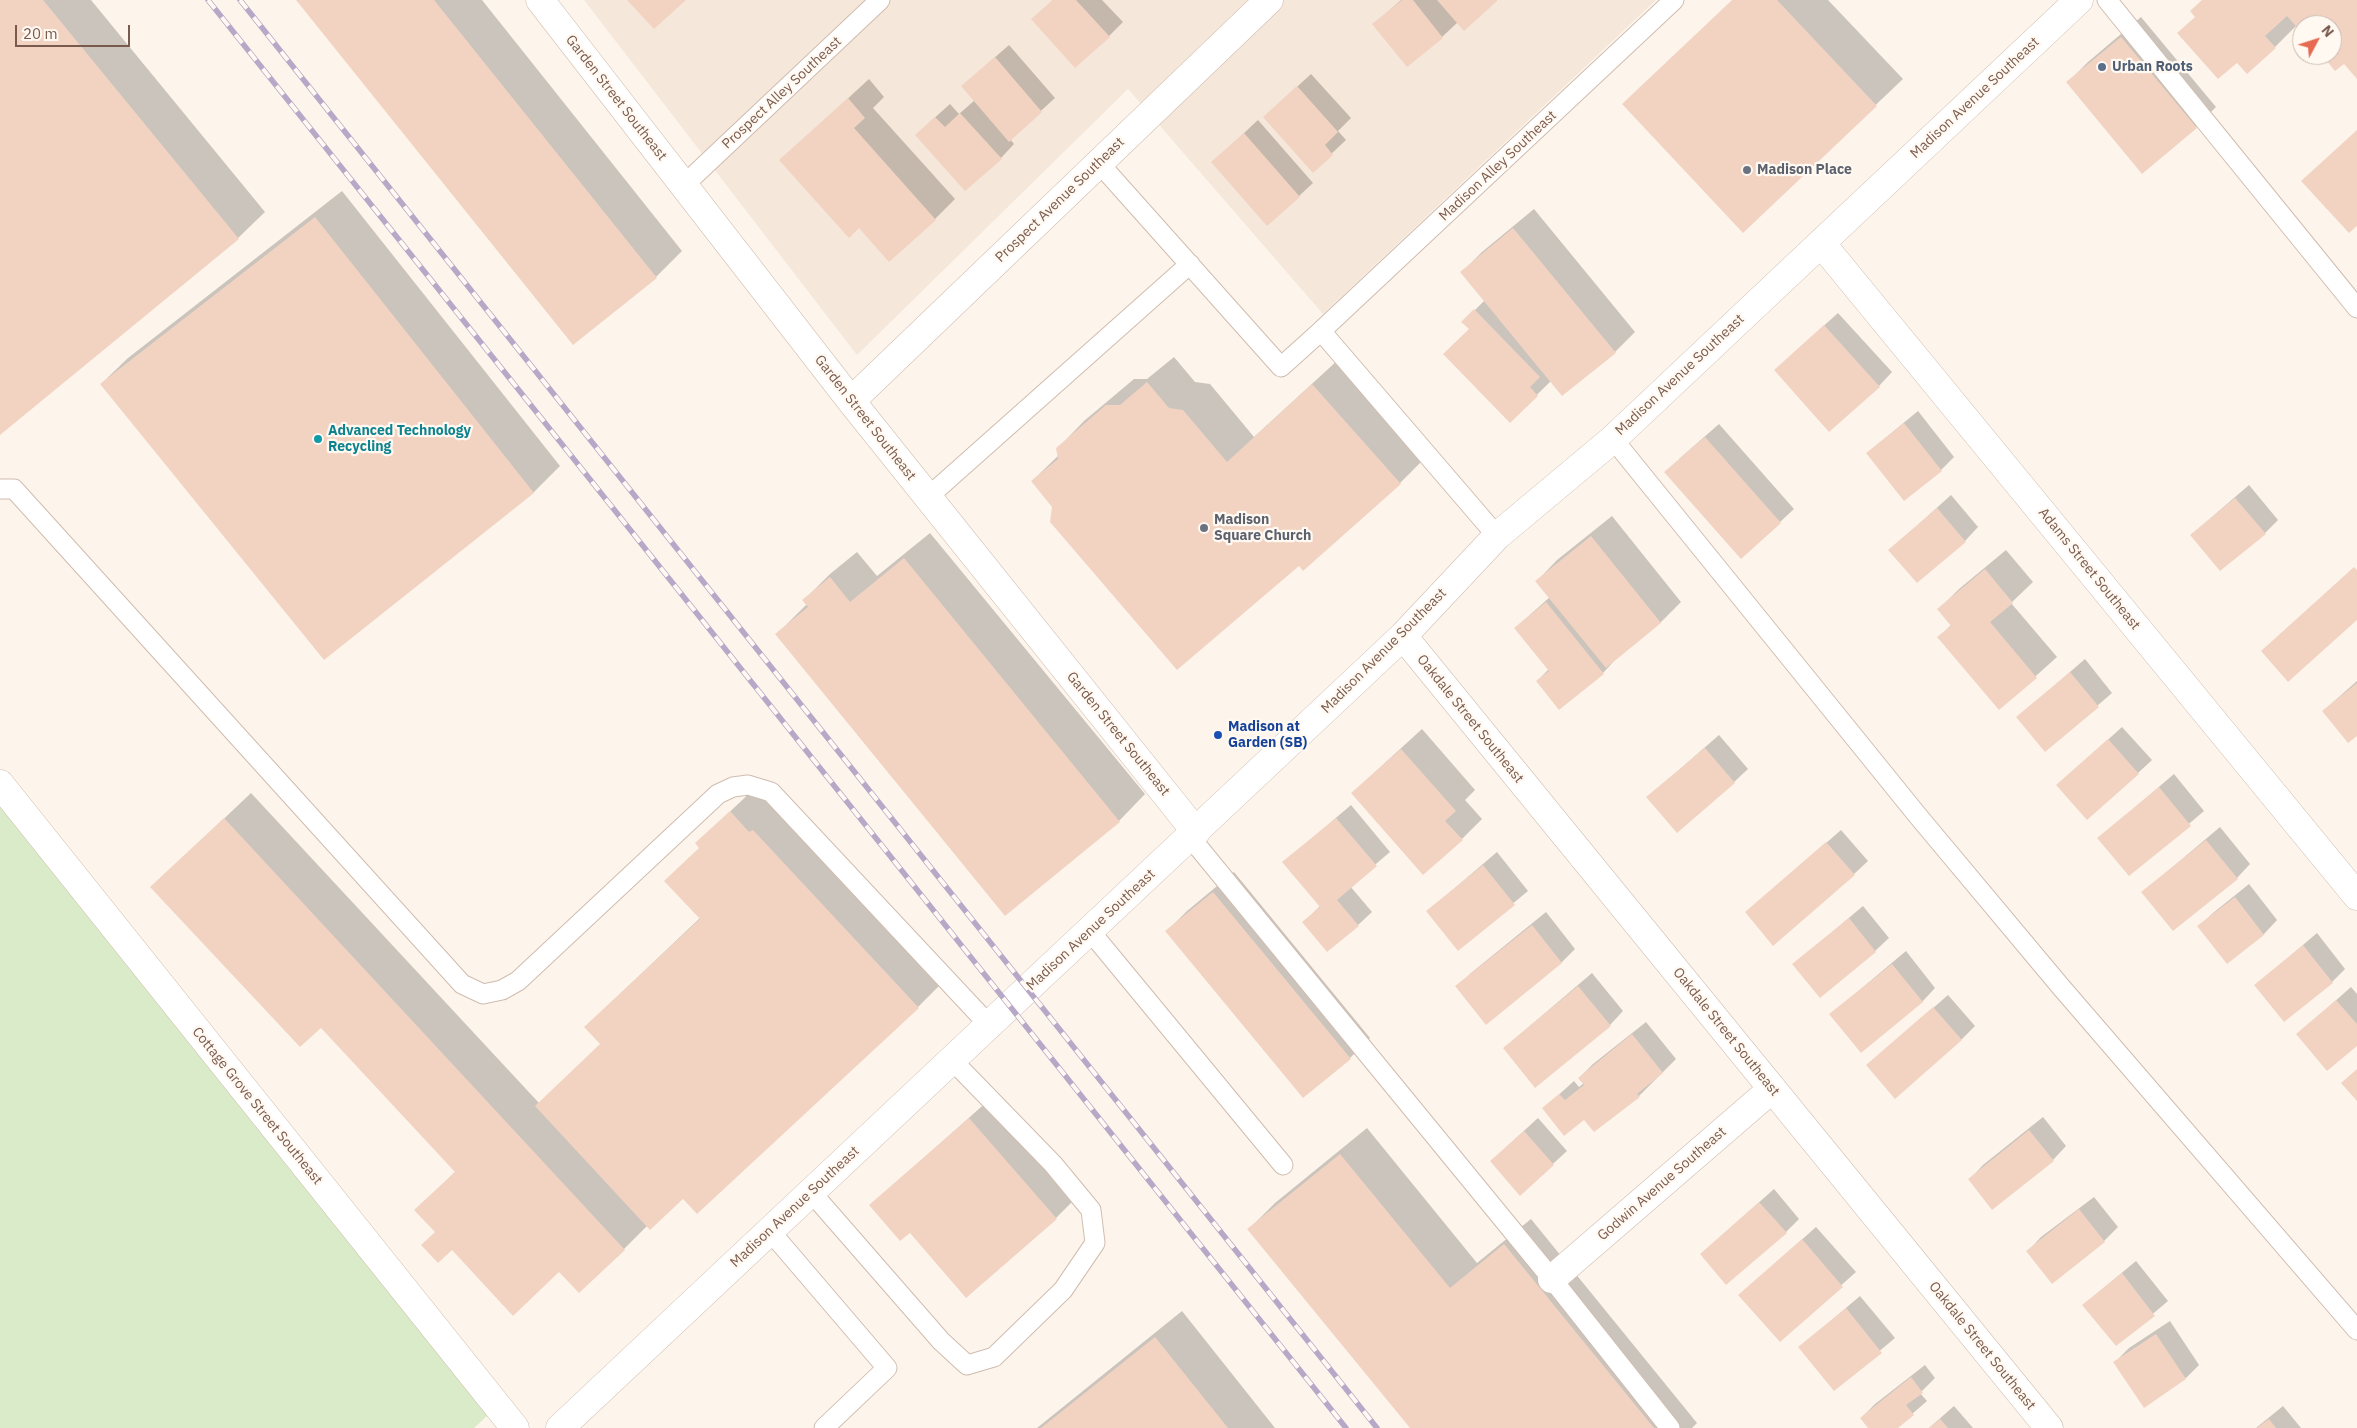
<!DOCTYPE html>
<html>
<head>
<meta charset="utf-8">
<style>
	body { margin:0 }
	#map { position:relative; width:2357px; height:1428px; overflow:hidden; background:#fdf5eb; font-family:"IBM Plex Sans",sans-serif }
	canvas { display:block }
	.north { position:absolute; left:2292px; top:15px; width:50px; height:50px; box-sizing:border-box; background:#fff9f2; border:1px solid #c9b9b0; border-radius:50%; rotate:50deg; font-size:14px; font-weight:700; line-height:20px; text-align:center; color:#795a4d }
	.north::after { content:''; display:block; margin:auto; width:18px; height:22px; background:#e66a51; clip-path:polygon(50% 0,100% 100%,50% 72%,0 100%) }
	.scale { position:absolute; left:15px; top:25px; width:115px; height:22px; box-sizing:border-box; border:2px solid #795a4d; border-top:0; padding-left:6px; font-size:15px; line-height:18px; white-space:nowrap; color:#795a4d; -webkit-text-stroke:4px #fff9f2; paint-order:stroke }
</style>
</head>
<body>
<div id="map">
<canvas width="2357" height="1428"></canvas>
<div class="north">N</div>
<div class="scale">20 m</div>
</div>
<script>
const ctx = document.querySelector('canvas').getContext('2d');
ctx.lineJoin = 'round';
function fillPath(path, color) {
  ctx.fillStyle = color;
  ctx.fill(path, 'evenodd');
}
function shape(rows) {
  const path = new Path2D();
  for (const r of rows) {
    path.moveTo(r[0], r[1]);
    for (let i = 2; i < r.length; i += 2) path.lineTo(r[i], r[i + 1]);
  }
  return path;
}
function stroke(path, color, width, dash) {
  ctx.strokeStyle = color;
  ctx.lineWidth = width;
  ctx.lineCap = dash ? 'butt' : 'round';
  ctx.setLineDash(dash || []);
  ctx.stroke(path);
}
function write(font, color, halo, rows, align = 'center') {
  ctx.font = font + ' "IBM Plex Sans",sans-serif';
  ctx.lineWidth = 4.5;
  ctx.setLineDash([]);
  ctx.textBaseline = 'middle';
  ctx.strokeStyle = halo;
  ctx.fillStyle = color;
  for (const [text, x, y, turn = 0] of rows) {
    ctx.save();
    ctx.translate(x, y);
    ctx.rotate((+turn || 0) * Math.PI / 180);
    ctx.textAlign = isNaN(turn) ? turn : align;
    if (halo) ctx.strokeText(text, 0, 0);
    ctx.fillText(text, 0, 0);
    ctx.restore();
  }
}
const residential = shape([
	[584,0,1656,0,1323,314,1128,89,857,355]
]);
const green = shape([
	[0,804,488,1415,474,1428,0,1428]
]);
const shadow = shape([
	[0,0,91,0,265,212,238,238,0,434],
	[298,0,482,0,682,251,656,277],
	[1053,0,1102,0,1123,22,1109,36,1033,19],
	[1401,0,1497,0,1464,29,1458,22,1442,37,1374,24],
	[1732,0,1828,0,1903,79,1743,231],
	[2203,0,2357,0,2357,77,2344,62,2323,55,2332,55,2332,25,2302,25,2302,31,2297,25,2275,47,2196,16],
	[2141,17,2216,107,2196,127,2068,82,2088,62],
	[1009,45,1055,98,1010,139,1014,144,1001,158,931,121,950,104,959,114,975,100,977,73],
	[1311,74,1351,118,1338,131,1346,140,1313,171,1264,117],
	[869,79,884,97,873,108,955,199,935,219,859,227,781,160],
	[1258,120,1313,183,1299,196,1213,162],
	[342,191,560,466,534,492,324,658,101,384,128,358],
	[1534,209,1635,332,1615,352,1551,381,1510,421,1470,329,1463,322,1485,300,1462,272,1482,252],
	[1838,313,1892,372,1879,386,1789,357],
	[1174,357,1195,382,1210,384,1254,437,1339,359,1426,457,1400,483,1299,564,1053,507,1032,481,1059,455,1058,448,1084,421,1134,379,1147,379],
	[1918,411,1954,457,1941,470,1867,453],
	[1719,424,1794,509,1780,522,1679,459],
	[2249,485,2278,520,2265,533,2191,535],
	[1951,495,1978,527,1965,541,1890,550],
	[1612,516,1681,602,1660,623,1616,659,1603,673,1537,681,1549,669,1515,628,1550,597,1537,581,1557,560],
	[930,533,1145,794,1119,821,777,634,807,604,804,600,830,574,857,552,877,576],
	[2006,550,2033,582,2011,603,2057,657,1999,709,1939,637,1952,624,1939,609,1959,589],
	[2085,659,2112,693,2045,751,2018,717],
	[2357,681,2357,735,2323,711],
	[2122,727,2152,760,2138,773,2058,785],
	[1422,729,1475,790,1465,800,1482,819,1462,839,1352,793],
	[1719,735,1748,769,1734,782,1648,797],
	[2174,774,2204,811,2129,875,2099,838],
	[757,786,944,981,918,1007,648,1225,624,1249,559,1270,436,1231,416,1210,456,1171,321,1026,152,887,251,793,539,1103,601,1044,585,1027,700,918,700,847,697,843],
	[1351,805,1390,852,1350,886,1372,912,1358,925,1304,922,1320,906,1284,862],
	[2220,827,2250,864,2237,878,2143,892],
	[1841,830,1868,861,1854,874,1747,912],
	[1497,852,1528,891,1458,949,1428,911],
	[1234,872,1370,1038,1350,1058,1303,1096,1167,931,1187,911],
	[2249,884,2277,920,2264,934,2227,962,2199,926,2213,913],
	[1863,906,1889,938,1875,951,1794,964],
	[1546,912,1575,949,1562,962,1486,1023,1457,987,1471,973],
	[2317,933,2345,969,2332,982,2256,985],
	[1906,951,1935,988,1922,1002,1831,1014],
	[1592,973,1623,1011,1610,1025,1504,1048],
	[2351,987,2357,994,2357,1044,2298,1034],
	[1948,995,1975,1026,1961,1040,1868,1065],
	[1646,1022,1676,1059,1639,1096,1585,1119,1544,1108,1574,1081,1579,1087,1584,1083,1579,1078,1593,1064],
	[990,1099,1076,1198,1056,1218,910,1231,871,1205],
	[2043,1117,2066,1146,2053,1160,1970,1179,1983,1165],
	[1538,1118,1567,1151,1520,1194,1505,1148],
	[1367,1128,1477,1263,1531,1219,1697,1423,1692,1428,1412,1428,1249,1229,1275,1203],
	[1774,1189,1799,1219,1786,1232,1701,1254],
	[2094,1197,2118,1227,2104,1241,2052,1282,2028,1251,2041,1237],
	[1816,1227,1856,1272,1780,1340,1740,1295],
	[2136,1261,2168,1301,2116,1345,2083,1305],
	[1860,1296,1895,1338,1834,1389,1800,1347],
	[1182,1311,1275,1428,1037,1428],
	[2170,1321,2199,1365,2186,1378,2115,1362,2129,1348],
	[1925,1365,1935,1378,1920,1393,1927,1401,1896,1428,1869,1428,1861,1418,1875,1404],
	[1954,1406,1973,1428,1929,1428],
	[2283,1406,2301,1428,2256,1428]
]);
const building = shape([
	[0,0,43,0,239,239,0,435],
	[296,0,434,0,657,278,573,345],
	[627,0,686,0,654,29],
	[1053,0,1076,0,1110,37,1075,68,1031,19],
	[1402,0,1413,0,1443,38,1407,67,1372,24],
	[1437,0,1496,0,1497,1,1464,31],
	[1732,0,1777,0,1877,106,1743,233,1622,104],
	[2202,0,2357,0,2357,79,2344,64,2335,71,2322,55,2332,55,2332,25,2302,25,2302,33,2287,16,2265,36,2276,48,2247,74,2237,63,2218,79,2177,33,2195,17,2190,11],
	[2121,37,2197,128,2142,174,2066,82],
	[995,57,1042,112,1009,142,961,86],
	[1297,86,1338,132,1325,145,1333,155,1313,173,1263,117],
	[848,98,865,118,854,128,936,220,889,262,859,228,849,238,779,160],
	[960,113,1002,159,965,191,915,135,935,117,945,127],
	[2357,130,2357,226,2349,233,2301,181],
	[1244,133,1300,197,1267,226,1211,162],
	[315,217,534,493,324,660,100,384],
	[1513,228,1616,353,1562,396,1460,272],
	[1474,309,1540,377,1530,387,1538,396,1510,423,1443,354,1469,329,1461,322],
	[1824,325,1880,387,1829,432,1774,370],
	[1147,382,1169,408,1183,410,1227,462,1312,384,1401,484,1303,571,1299,566,1177,670,1050,522,1052,507,1031,481,1058,459,1056,448,1106,405,1120,405],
	[1904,423,1942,471,1904,501,1866,453],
	[1705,437,1781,523,1741,559,1664,472],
	[2235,498,2266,534,2220,571,2190,535],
	[1937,508,1966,542,1917,583,1888,550],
	[1591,536,1661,623,1606,668,1535,581],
	[904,558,1120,822,1005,916,775,634,808,607,802,600,830,577,850,602],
	[2354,567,2357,570,2357,620,2288,682,2261,651],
	[1985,569,2013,603,1990,622,2037,678,1999,710,1937,637,1951,626,1937,609],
	[1546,602,1604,674,1559,710,1536,681,1549,671,1514,628],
	[2070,672,2099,707,2045,752,2016,717],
	[2357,683,2357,736,2348,743,2322,711],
	[2108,739,2139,774,2087,820,2056,785],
	[1705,748,1735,783,1677,833,1646,797],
	[1401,749,1456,811,1445,821,1463,840,1423,875,1351,793],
	[2159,787,2191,826,2129,876,2097,838],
	[730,811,749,832,753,830,919,1008,697,1214,683,1199,650,1230,535,1106,600,1044,584,1027,700,919,664,881,699,848,695,843],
	[224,818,625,1250,579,1293,559,1272,513,1316,452,1250,438,1263,421,1245,435,1232,414,1210,455,1172,321,1028,300,1047,150,887],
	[1336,818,1377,866,1337,900,1359,926,1327,952,1302,922,1320,907,1282,862],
	[2206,840,2238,879,2173,931,2141,892],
	[1826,842,1855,875,1773,946,1745,912],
	[1483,865,1515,905,1458,951,1426,911],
	[1213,892,1351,1059,1303,1098,1165,931],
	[2235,897,2264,935,2227,964,2197,926],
	[1849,918,1876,952,1820,998,1792,964],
	[1532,925,1562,963,1486,1025,1455,986],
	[2303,945,2333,983,2284,1022,2254,985],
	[1892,964,1923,1002,1861,1053,1829,1014],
	[1578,986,1611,1026,1535,1088,1503,1048],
	[2336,1000,2357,1024,2357,1046,2327,1071,2296,1034],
	[1933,1007,1962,1040,1895,1099,1866,1065],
	[1632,1034,1663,1073,1637,1094,1640,1097,1594,1132,1584,1120,1564,1136,1542,1108,1559,1094,1565,1100,1584,1085,1578,1078],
	[2357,1069,2357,1101,2341,1083],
	[969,1118,1057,1219,966,1298,910,1233,900,1241,869,1205],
	[2029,1130,2054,1161,1992,1210,1968,1179],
	[1524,1131,1554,1165,1520,1196,1490,1161],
	[1340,1154,1450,1288,1504,1244,1654,1428,1410,1428,1247,1229],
	[1759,1202,1787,1233,1726,1285,1700,1254],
	[2079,1209,2105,1242,2052,1284,2026,1251],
	[1802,1239,1843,1287,1780,1342,1738,1295],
	[2122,1273,2155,1316,2116,1346,2082,1305],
	[1846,1308,1882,1353,1834,1391,1798,1347],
	[2156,1334,2186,1379,2144,1408,2113,1362],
	[1155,1337,1228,1428,1041,1428],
	[1911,1377,1923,1393,1906,1405,1914,1415,1898,1428,1868,1428,1860,1418],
	[1940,1419,1948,1428,1929,1428],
	[2269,1419,2276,1428,2257,1428]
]);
const service = shape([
	[2107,0,2357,308],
	[1099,163,1281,367,1321,331,1497,536],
	[684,185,880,0],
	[1321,331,1674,0],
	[1613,439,1918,816,2061,987,2357,1330],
	[0,489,14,489,462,984,483,994,502,990,518,981,718,794,733,787,748,785,771,792,989,1025],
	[928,497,1190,264],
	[1190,837,1552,1279,1670,1428],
	[1090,931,1283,1165],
	[811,1192,941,1341,967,1365,994,1357,1063,1290,1095,1243,1091,1210,1053,1164,952,1060],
	[770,1231,887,1368,824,1428]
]);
const minor = shape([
	[540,0,851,401,1196,832],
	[1821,243,2357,896],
	[851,401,1269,0],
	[0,784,515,1428],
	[1552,1279,1772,1089]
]);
const tertiary = shape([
	[1403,636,2049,1428],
	[560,1428,1403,636,1497,536,1613,439,2079,0]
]);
const rail = shape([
	[208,0,1346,1428],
	[240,0,1377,1428]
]);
const markers = [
	[2102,67,5,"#5c6f8a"],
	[1747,170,5,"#6b7280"],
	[318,439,5,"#0f9aa8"],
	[1204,528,5,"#6b7280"],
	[1218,735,5,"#1a4fb4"]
];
const serviceNames = [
	["Urban Roots",2112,67]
];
const streetNames = [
	["Prospect Alley Southeast",782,93,-43],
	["Garden Street Southeast",616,98,52],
	["Madison Avenue Southeast",1975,98,-43],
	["Madison Alley Southeast",1498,166,-43],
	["Prospect Avenue Southeast",1060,200,-44],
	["Madison Avenue Southeast",1680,375,-43],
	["Garden Street Southeast",865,418,52],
	["Adams Street Southeast",2089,569,51],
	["Madison Avenue Southeast",1384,651,-45],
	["Oakdale Street Southeast",1470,719,51],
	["Garden Street Southeast",1118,734,51],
	["Madison Avenue Southeast",1091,930,-43],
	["Oakdale Street Southeast",1726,1032,51],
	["Cottage Grove Street Southeast",257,1106,51],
	["Godwin Avenue Southeast",1662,1184,-41],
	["Madison Avenue Southeast",795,1207,-43],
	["Oakdale Street Southeast",1982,1346,51]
];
const worshipNames = [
	["Madison Place",1757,170],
	["Madison",1214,520],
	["Square Church",1214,536]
];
const cultureNames = [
	["Advanced Technology",328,431],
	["Recycling",328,447]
];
const transitNames = [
	["Madison at",1228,727],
	["Garden (SB)",1228,743]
];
fillPath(residential, '#f5e7d9');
fillPath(green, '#d9ebc8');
fillPath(shadow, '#0003');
fillPath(building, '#f2d3c2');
stroke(service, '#d0bcaf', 21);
stroke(minor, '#d0bcaf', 29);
stroke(tertiary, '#d0bcaf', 29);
stroke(service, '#fff', 19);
stroke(minor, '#fff', 28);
stroke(tertiary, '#fff', 28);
stroke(rail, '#b7a8c8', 5.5);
stroke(rail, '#fff9f2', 4, [11]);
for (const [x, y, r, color] of markers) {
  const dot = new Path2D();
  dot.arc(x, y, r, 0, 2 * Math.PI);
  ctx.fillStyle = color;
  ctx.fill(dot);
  stroke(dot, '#fff9f2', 2);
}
write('bold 14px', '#4e5e75', '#fff9f2', serviceNames, 'left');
write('14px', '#795a4d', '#fff9f2', streetNames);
write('bold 14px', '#5b616d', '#fff9f2', worshipNames, 'left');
write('bold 14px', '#0d838f', '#fff9f2', cultureNames, 'left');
write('bold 14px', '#164399', '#fff9f2', transitNames, 'left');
</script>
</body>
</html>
